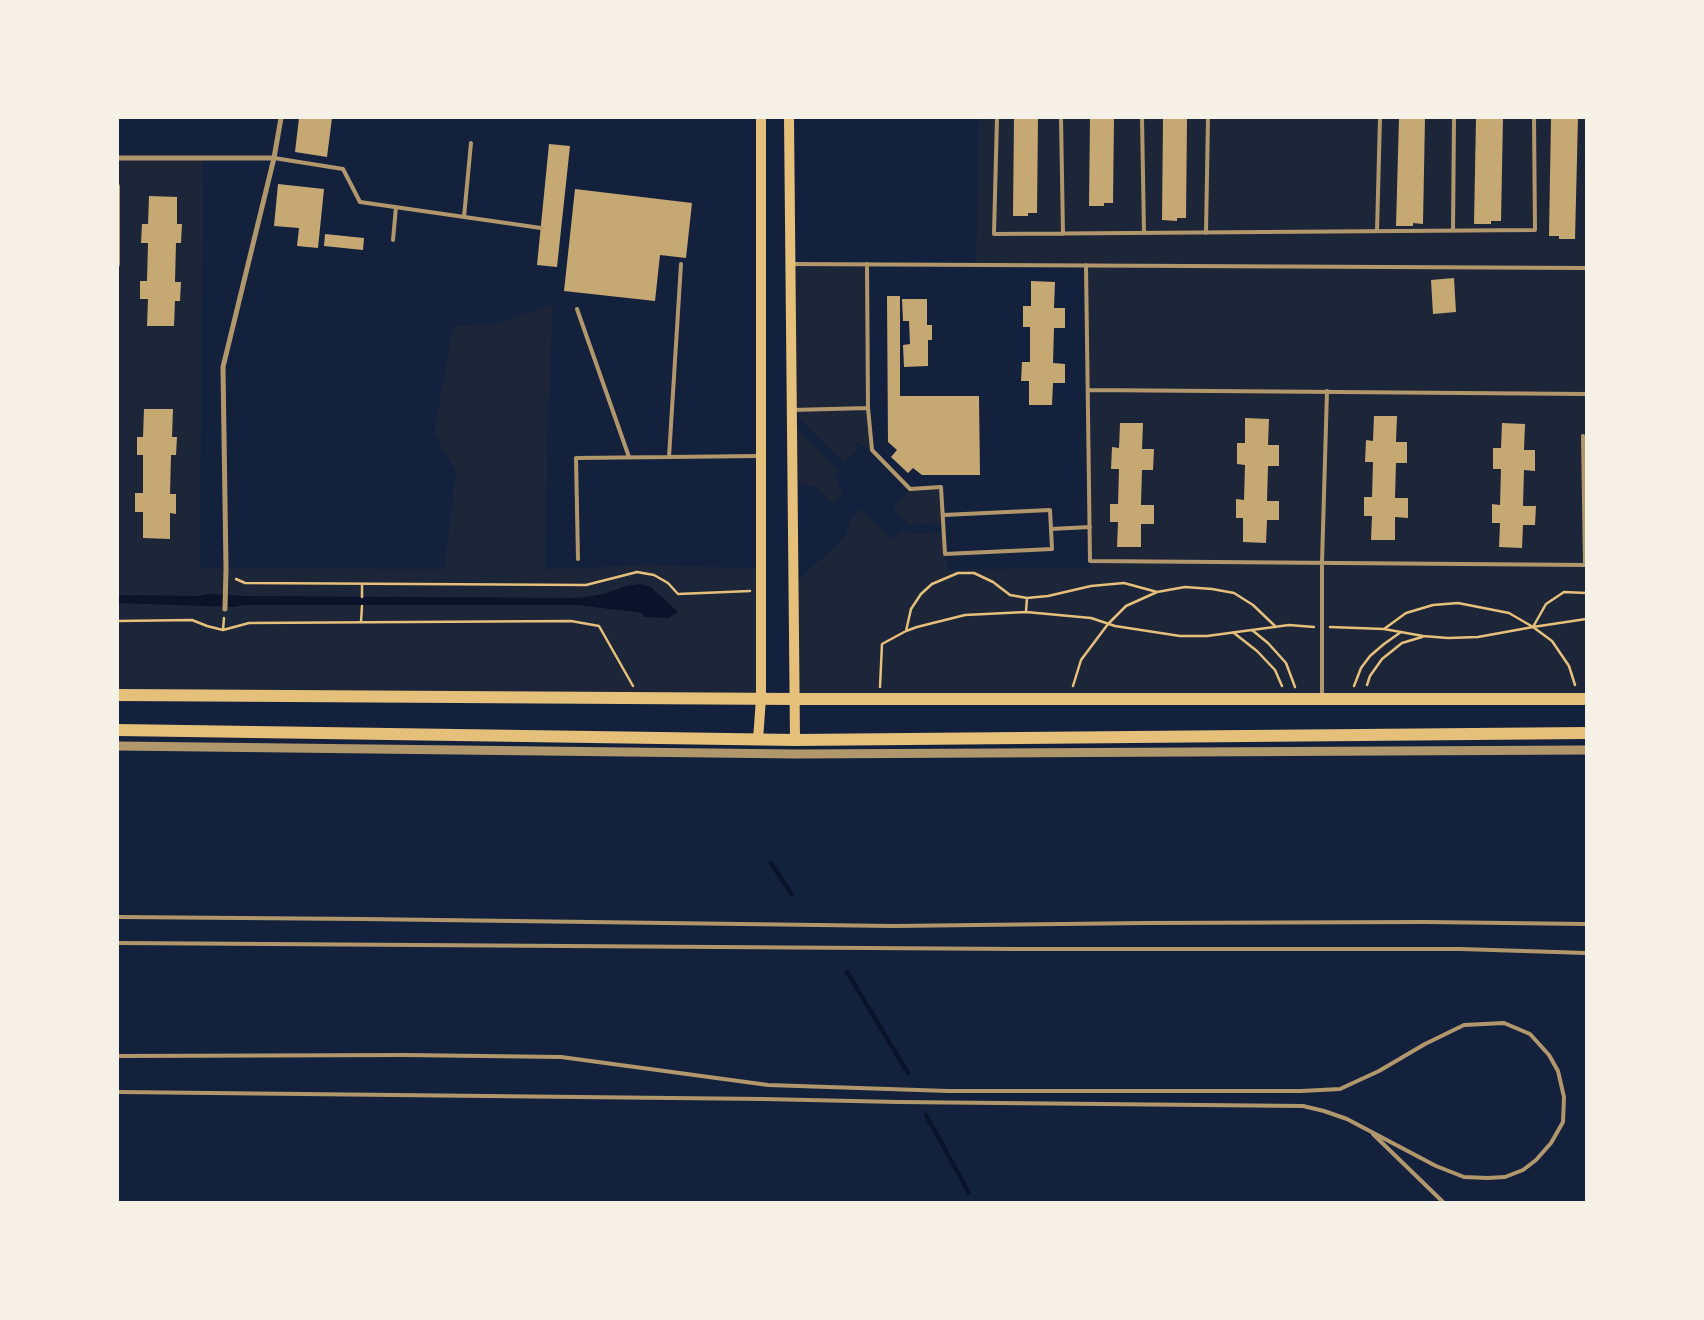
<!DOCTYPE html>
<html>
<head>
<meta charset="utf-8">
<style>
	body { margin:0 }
	#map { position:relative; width:1704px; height:1320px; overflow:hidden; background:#14213d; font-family:Georgia,serif }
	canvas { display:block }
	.frame { position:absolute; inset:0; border:119px solid #f6f1e7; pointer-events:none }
</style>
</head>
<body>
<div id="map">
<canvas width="1704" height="1320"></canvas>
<div class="frame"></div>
</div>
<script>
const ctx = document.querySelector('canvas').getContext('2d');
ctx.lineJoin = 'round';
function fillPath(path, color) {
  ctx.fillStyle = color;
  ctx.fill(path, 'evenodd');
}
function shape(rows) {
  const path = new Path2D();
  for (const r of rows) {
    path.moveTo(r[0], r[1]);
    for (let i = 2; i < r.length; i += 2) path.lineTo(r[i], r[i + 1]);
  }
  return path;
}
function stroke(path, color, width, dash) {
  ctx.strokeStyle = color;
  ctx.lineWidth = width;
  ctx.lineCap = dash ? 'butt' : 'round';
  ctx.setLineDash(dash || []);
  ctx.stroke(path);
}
const green = shape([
	[979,118,1586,118,1586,699,794,699,793,585,846,536,850,520,861,509,893,540,901,531,911,534,944,532,947,570,1090,567,1086,265,976,265],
	[118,158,203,158,200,568,444,569,456,472,434,433,453,326,496,324,553,305,547,442,545,569,647,565,761,568,761,698,118,695],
	[790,264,867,264,868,408,872,450,856,442,856,452,843,463,792,410],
	[792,424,837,469,835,476,837,484,844,493,834,504,815,486,792,483],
	[941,487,943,523,911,525,893,509,910,489]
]);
const water = shape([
	[641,584,651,587,678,612,669,618,643,617,643,613,577,605,245,605,233,607,118,603,118,595,197,596,208,594,246,596,578,598,604,594,626,586]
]);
const stream = shape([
	[771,863,792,895],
	[847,972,908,1073],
	[926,1115,969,1193]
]);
const building = shape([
	[299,118,332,118,327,157,295,152],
	[1014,118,1038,118,1037,213,1028,213,1028,216,1013,216],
	[1090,118,1114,118,1113,203,1104,203,1104,206,1089,206],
	[1163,118,1187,118,1186,218,1177,218,1177,221,1162,220],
	[1399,118,1425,118,1423,224,1413,223,1413,226,1396,226],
	[1476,118,1503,118,1501,221,1491,221,1491,224,1474,224],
	[1551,118,1578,118,1575,239,1559,239,1559,236,1549,236],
	[549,144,570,146,557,267,537,265],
	[278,184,324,189,318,248,297,246,299,228,274,226],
	[575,189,692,203,686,258,660,255,655,301,564,291],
	[149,196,177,197,177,224,182,224,181,243,176,243,175,282,181,282,180,301,175,301,174,326,147,326,148,299,140,299,140,281,147,281,148,243,141,243,142,224,148,224],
	[325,234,364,238,363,250,324,246],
	[1454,278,1456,312,1433,314,1431,280],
	[1031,281,1055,282,1054,308,1065,308,1065,328,1054,328,1053,363,1065,364,1065,383,1053,383,1052,405,1029,405,1029,381,1021,381,1022,362,1030,362,1030,327,1023,327,1023,306,1031,306],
	[887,296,900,296,900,396,979,396,980,475,922,475,913,468,908,473,891,457,897,450,888,442],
	[902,299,927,299,927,325,932,325,932,340,928,340,928,366,904,367,903,345,910,344,909,321,903,321],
	[144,409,173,409,172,437,177,437,176,455,171,455,170,494,176,494,176,514,170,513,170,539,143,538,143,512,135,512,135,493,143,493,143,455,137,455,137,437,143,437],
	[1374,416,1397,416,1396,442,1407,442,1407,463,1396,463,1395,498,1408,498,1408,518,1395,517,1395,540,1371,540,1372,516,1364,516,1364,497,1372,497,1373,462,1365,462,1366,440,1373,441],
	[1245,418,1269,419,1268,445,1279,445,1279,466,1268,466,1267,501,1279,501,1279,520,1267,520,1266,543,1243,542,1243,518,1236,518,1236,499,1244,500,1245,465,1237,464,1237,443,1245,443],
	[1120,423,1143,423,1142,449,1154,449,1153,470,1142,470,1141,505,1154,505,1154,524,1141,524,1141,547,1117,547,1118,522,1110,522,1110,504,1118,504,1119,469,1111,469,1112,447,1119,448],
	[1502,423,1525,424,1524,450,1535,450,1535,471,1524,470,1523,506,1536,506,1535,525,1523,525,1522,548,1499,547,1500,523,1492,523,1492,504,1500,505,1501,469,1493,469,1493,448,1501,448]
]);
const path = shape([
	[236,579,245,583,586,585,637,572,654,575,668,583,678,594,750,591],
	[362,584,362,597],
	[1026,611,1027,598],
	[118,621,192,620,207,626,223,630,249,623,571,621,599,626,633,686],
	[361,622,362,606],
	[1330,627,1384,629,1423,636,1448,638,1478,637,1533,627,1586,619],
	[1533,627,1546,604,1564,592,1586,593],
	[1384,629,1406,613,1433,605,1458,603,1509,613,1533,627,1552,641,1569,666,1575,685],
	[223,630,224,618],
	[1252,630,1268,643,1286,663,1295,687],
	[906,631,911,609,921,594,932,584,958,573,974,573,993,582,1010,595,1027,598,1048,596,1091,586,1124,583,1157,592],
	[1234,633,1257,651,1275,670,1282,686],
	[1367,685,1370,676,1382,659,1402,643,1422,637],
	[1073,686,1081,660,1108,624,1126,606,1157,592,1185,587,1212,589,1234,593,1253,605,1276,627],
	[1354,686,1361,668,1370,656,1384,644,1401,632],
	[880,687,882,644,906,631,917,627,965,615,1026,612,1091,618,1115,626,1180,636,1207,636,1289,625,1314,627]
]);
const service = shape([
	[997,118,994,234,1535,230,1534,118],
	[1061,118,1063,234],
	[1142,118,1144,233],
	[274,158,343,169,360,202,541,228],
	[118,186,118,265],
	[464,217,471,143],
	[1377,231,1380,118],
	[1453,231,1454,118],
	[1206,233,1208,118],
	[393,240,396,207],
	[790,264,1586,268],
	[867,264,868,408],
	[1086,265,1090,561,1586,565],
	[577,309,629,457],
	[1088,390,1586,394],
	[792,410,868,408,872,450,910,489,941,487,945,554,1052,549,1050,510,943,515],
	[1583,436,1585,565],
	[669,457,681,264],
	[1051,529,1090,527],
	[578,559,576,458,759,456],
	[1322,697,1322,563,1327,391],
	[118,917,362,919,893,926,1146,923,1425,922,1586,924],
	[118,943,1015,949,1461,949,1586,953],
	[118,1056,405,1055,561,1057,768,1085,948,1091,1301,1091,1340,1089,1379,1071,1425,1044,1464,1025,1504,1023,1530,1034,1549,1055,1558,1071,1564,1097,1563,1122,1551,1143,1536,1160,1523,1170,1505,1177,1487,1178,1464,1177,1436,1166,1347,1119,1324,1111,1303,1106,898,1102,763,1099,118,1092],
	[1373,1134,1443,1202]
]);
const minor = shape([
	[118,158,274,158,223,367,226,569,225,609],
	[274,158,281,118]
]);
const tertiary = shape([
	[118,746,796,754,1586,750]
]);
const secondary = shape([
	[789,118,795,740],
	[758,740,761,698,761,118]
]);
const primary = shape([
	[118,695,794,699,1586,699],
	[118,730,795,740,1586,733]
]);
fillPath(green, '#1d2539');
fillPath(water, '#0b132b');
stroke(stream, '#0b132b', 4.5);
fillPath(building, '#c6a872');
stroke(path, '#e5c07b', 2.5);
stroke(service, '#b1986c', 4);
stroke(minor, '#b1986c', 5);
stroke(tertiary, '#b1986c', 9);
stroke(secondary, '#e5c07b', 10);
stroke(primary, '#e5c07b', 12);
</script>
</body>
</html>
